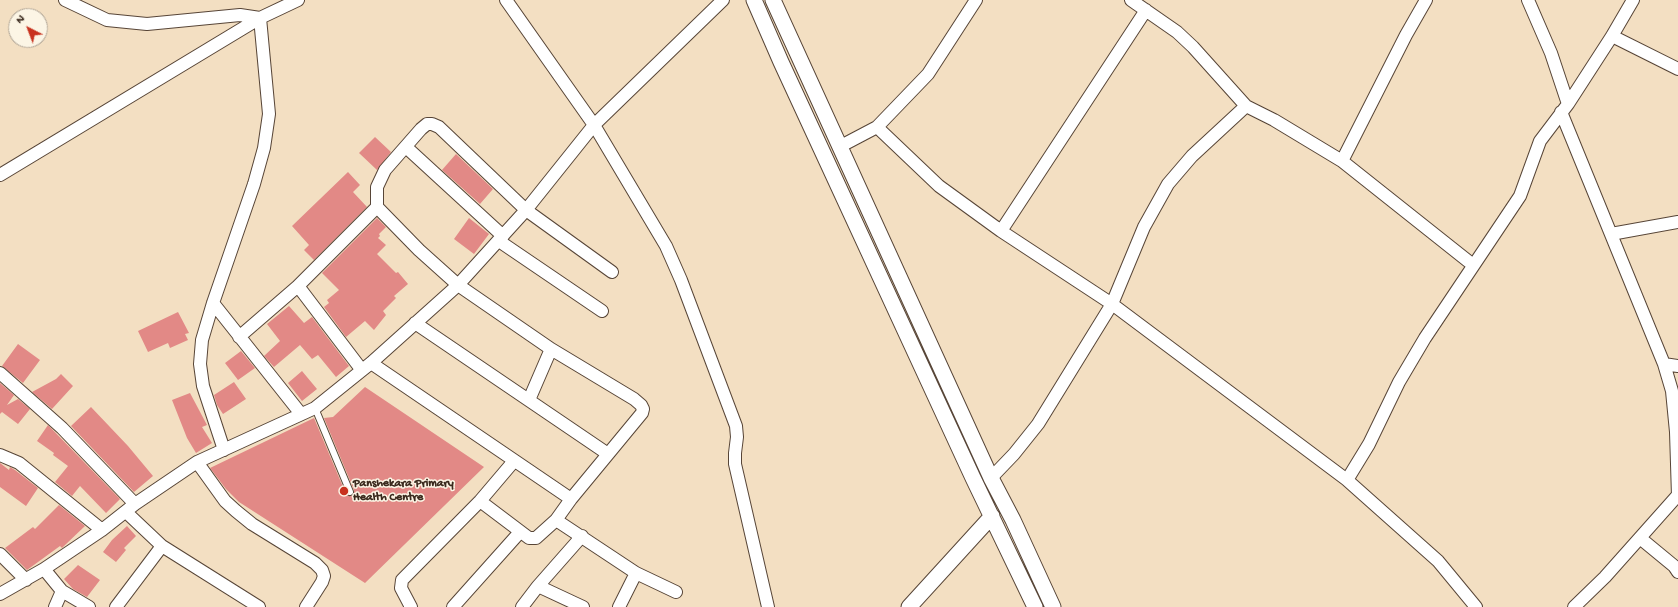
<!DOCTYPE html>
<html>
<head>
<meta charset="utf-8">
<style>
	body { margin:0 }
	#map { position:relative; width:1678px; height:607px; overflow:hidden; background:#f3dfc2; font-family:"Gochi Hand",sans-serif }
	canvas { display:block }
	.north { position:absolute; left:8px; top:8px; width:40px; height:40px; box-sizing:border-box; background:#fcf5e5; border:1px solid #afa495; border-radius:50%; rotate:318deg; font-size:11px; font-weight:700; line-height:16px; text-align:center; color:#3b2a1e }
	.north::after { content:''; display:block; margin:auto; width:14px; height:18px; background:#c8321e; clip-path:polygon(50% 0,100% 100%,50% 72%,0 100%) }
</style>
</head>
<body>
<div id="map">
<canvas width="1678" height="607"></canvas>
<div class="north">N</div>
</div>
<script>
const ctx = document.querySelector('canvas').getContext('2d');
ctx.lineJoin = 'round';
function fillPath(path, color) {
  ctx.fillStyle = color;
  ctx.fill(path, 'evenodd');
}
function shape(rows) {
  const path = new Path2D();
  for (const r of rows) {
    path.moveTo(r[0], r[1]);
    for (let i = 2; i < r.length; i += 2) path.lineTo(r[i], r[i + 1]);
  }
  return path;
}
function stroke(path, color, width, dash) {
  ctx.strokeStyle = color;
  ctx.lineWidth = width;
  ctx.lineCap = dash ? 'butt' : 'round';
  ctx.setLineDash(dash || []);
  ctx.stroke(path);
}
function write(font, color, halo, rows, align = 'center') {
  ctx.font = font + ' "Gochi Hand",sans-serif';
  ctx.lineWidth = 3;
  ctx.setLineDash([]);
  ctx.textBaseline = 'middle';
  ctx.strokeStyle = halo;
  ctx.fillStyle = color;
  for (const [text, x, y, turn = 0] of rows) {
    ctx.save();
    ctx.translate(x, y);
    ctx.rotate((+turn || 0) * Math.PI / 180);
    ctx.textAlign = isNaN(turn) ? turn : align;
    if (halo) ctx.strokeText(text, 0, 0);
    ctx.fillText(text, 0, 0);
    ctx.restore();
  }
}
const building = shape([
	[375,137,391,152,377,170,359,153],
	[456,154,493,189,480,204,442,170],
	[348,172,360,185,353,192,367,207,314,260,304,250,309,245,292,226],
	[377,218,386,227,379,234,380,236,378,238,386,245,377,254,396,273,398,272,408,284,394,296,396,298,383,311,386,315,374,330,365,321,346,337,324,307,329,303,327,300,339,290,322,273],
	[469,218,489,234,474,254,454,239],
	[289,306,304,323,312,317,349,366,336,377,318,355,312,359,300,345,274,367,264,356,280,341,267,324],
	[178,312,189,333,185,334,188,340,170,348,168,343,148,352,138,331],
	[18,344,40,360,23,383,2,366],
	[241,351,255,368,238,380,225,363],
	[302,371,317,389,302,401,288,383],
	[61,374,73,386,52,409,32,392,56,379],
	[234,382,246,399,223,414,217,405,214,395],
	[0,383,14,395,7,405,18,399,30,409,18,424,2,412,0,414],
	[365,387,484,467,365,583,239,502,226,489,210,468,314,418,346,494,349,496,352,496,354,490,324,418,333,417],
	[190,393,207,425,202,427,212,443,196,453,187,438,172,400],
	[91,407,128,446,153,476,134,492,71,426],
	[48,425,120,499,106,513,80,486,72,496,55,482,68,466,53,455,54,453,37,441],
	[0,463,9,470,10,467,15,470,38,488,26,506,0,487],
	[59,505,85,526,64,546,62,548,60,546,27,570,5,548,33,527,35,529],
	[127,526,136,536,124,548,126,550,116,562,103,552,112,540],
	[78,565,100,580,87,597,73,589,64,579]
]);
const service = shape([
	[315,408,350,492]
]);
const minor = shape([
	[65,0,107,20,147,24,240,15,260,18,269,114,264,148,254,184,213,303,202,340,200,364,203,386,224,450],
	[506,0,594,125,666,246,681,280,736,426,737,437,735,453,735,464,768,607],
	[1131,0,1177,32,1193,47,1246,106,1274,120,1342,161,1473,265],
	[1528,0,1551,53,1568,104],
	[1612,36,1678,69],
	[1561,112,1664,364,1672,391,1676,432,1678,496],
	[877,127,928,74,976,0],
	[406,147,503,236],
	[839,147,877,127,939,186,1001,231,1112,304,1347,480,1438,561,1476,607],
	[1342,161,1406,35,1426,0],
	[0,175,260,18,298,0],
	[1001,231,1146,10],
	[1611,234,1678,222],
	[499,241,602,311],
	[298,286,361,369],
	[213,303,301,414],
	[415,323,608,454],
	[239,337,298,286,377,207],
	[371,363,571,499],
	[1664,364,1678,366],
	[0,373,62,428,135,504],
	[529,400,551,349],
	[0,455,19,463,102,530],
	[197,462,225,501,236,511,252,524,315,563,322,570,324,576,322,582,306,607],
	[991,478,1014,454,1038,424,1112,304,1144,227,1168,184,1192,156,1246,106],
	[1347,480,1369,444,1399,382,1425,338,1520,196,1540,141,1568,104,1612,36,1633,0],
	[480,501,529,538,536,538,556,520,571,499,642,413,643,409,641,405,634,399,551,349,458,285,419,250,377,207,377,187,385,170,421,129,427,124,432,124,439,127,526,210,612,272],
	[126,512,162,546,259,607],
	[556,520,636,573,676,592],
	[1640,538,1674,566,1678,572],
	[0,554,26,580],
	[44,569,62,591,89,607],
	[538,586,583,607],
	[0,594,44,569,102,530,135,504,197,462,315,408,371,363,458,285,526,210,594,125,723,0],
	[55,607,62,591],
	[116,607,162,546],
	[411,607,401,588,402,580,480,501,514,461],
	[453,607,520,532],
	[522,607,538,586,582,536],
	[619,607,636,573],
	[1574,607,1605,577,1678,495]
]);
const tertiary = shape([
	[754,0,781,62,973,478,1035,607],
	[773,0,991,478,1013,520,1053,607],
	[909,607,992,516]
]);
const markers = [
	[344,491,5,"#c8321e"]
];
const poiNames = [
	["Panshekara Primary",353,484],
	["Health Centre",353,498]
];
fillPath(building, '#e28986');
stroke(service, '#574537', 8);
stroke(minor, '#574537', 14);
stroke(tertiary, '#574537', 17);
stroke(service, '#fff', 6);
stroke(minor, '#fff', 12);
stroke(tertiary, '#fff', 15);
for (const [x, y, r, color] of markers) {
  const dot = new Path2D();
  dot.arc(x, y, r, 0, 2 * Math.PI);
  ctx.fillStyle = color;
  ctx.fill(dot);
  stroke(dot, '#fcf5e5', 1.5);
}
write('bold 12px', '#3b2a1e', '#fcf5e5', poiNames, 'left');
</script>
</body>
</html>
